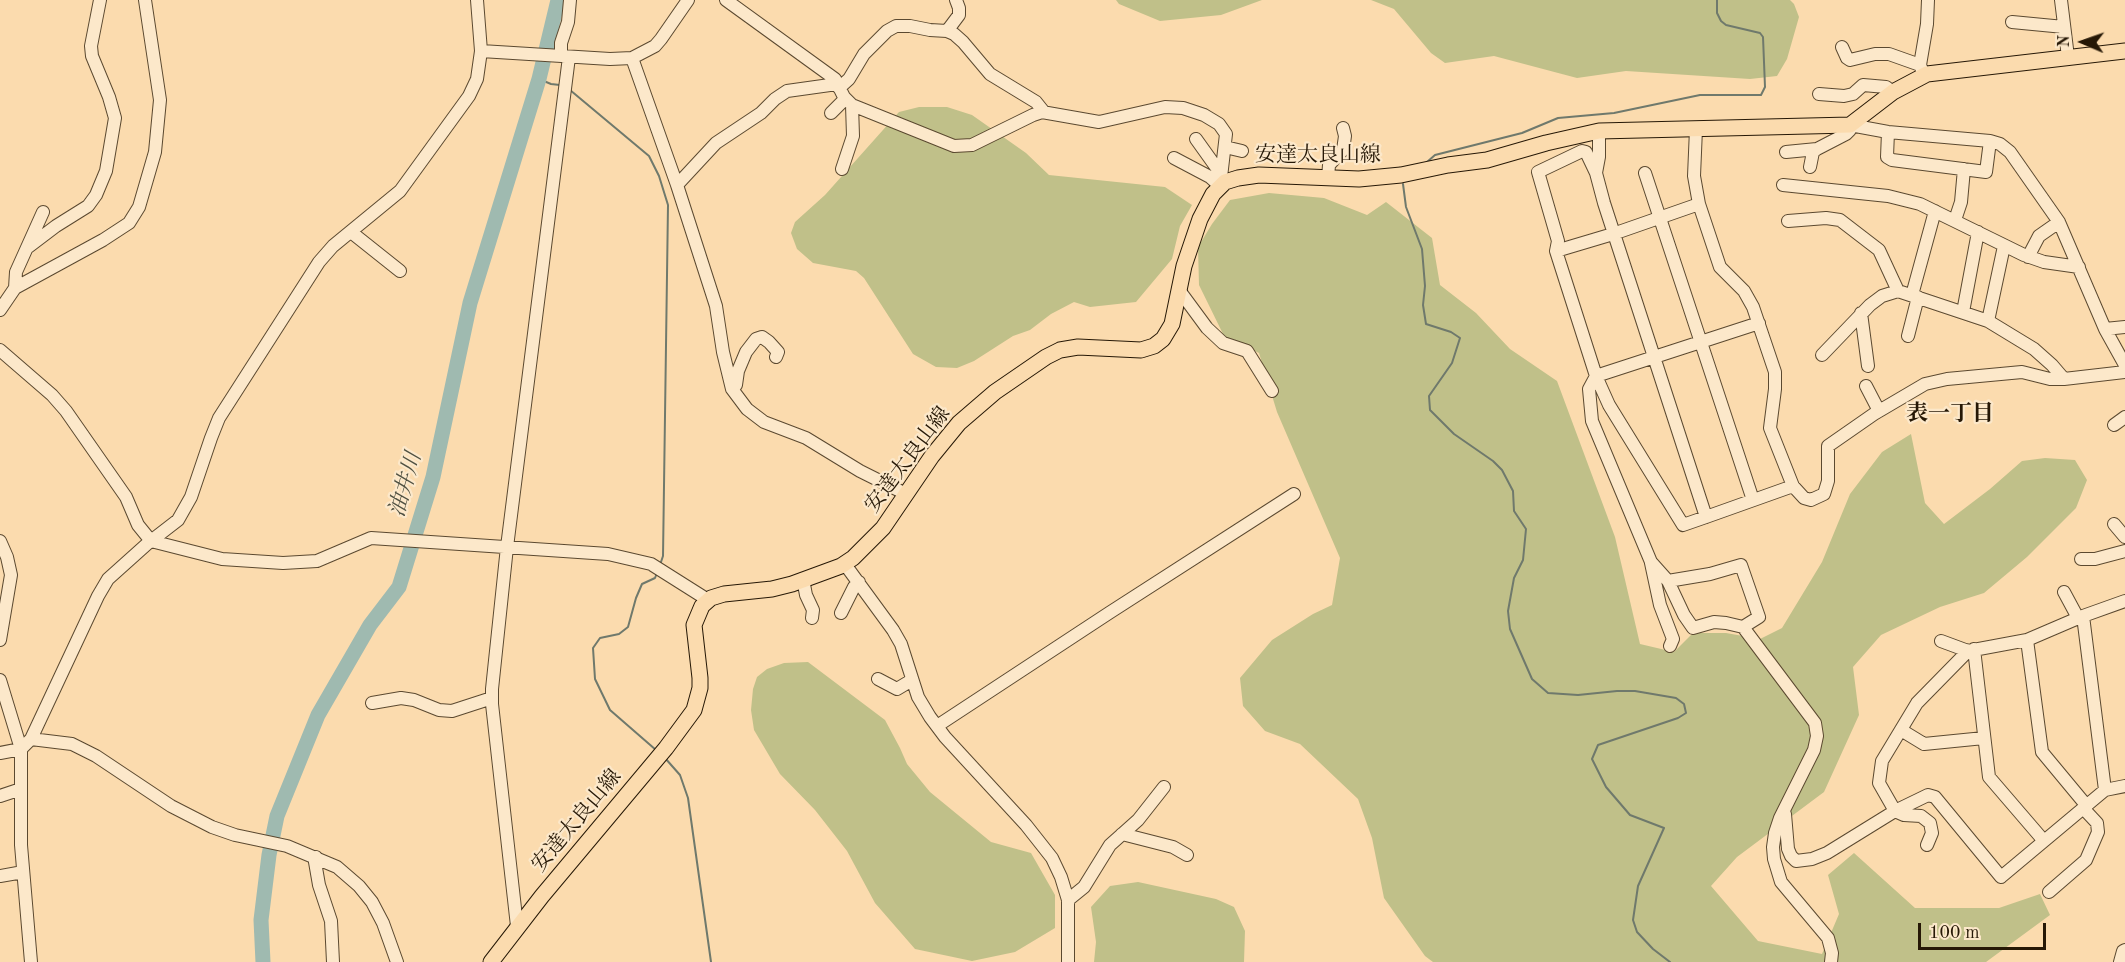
<!DOCTYPE html>
<html>
<head>
<meta charset="utf-8">
<style>
	body { margin:0 }
	#map { position:relative; width:2125px; height:962px; overflow:hidden; background:#fbdbae; font-family:"Old Standard TT",serif }
	canvas { display:block }
	.north { position:absolute; left:2053px; top:12px; width:60px; height:60px; -webkit-text-stroke:4px #fce8ca; paint-order:stroke; rotate:272deg; font-size:16px; font-weight:700; line-height:24px; text-align:center; color:#261806 }
	.north::after { content:''; display:block; margin:auto; width:21px; height:27px; background:#261806; clip-path:polygon(50% 0,100% 100%,50% 72%,0 100%) }
	.scale { position:absolute; left:1918px; top:923px; width:128px; height:27px; box-sizing:border-box; border:3px solid #261806; border-top:0; padding-left:8px; font-size:18px; line-height:21px; white-space:nowrap; color:#261806; -webkit-text-stroke:4px #fce8ca; paint-order:stroke }
</style>
</head>
<body>
<div id="map">
<canvas width="2125" height="962"></canvas>
<div class="north">N</div>
<div class="scale">100 m</div>
</div>
<script>
const ctx = document.querySelector('canvas').getContext('2d');
ctx.lineJoin = 'round';
function fillPath(path, color) {
  ctx.fillStyle = color;
  ctx.fill(path, 'evenodd');
}
function shape(rows) {
  const path = new Path2D();
  for (const r of rows) {
    path.moveTo(r[0], r[1]);
    for (let i = 2; i < r.length; i += 2) path.lineTo(r[i], r[i + 1]);
  }
  return path;
}
function stroke(path, color, width, dash) {
  ctx.strokeStyle = color;
  ctx.lineWidth = width;
  ctx.lineCap = dash ? 'butt' : 'round';
  ctx.setLineDash(dash || []);
  ctx.stroke(path);
}
function write(font, color, halo, rows, align = 'center') {
  ctx.font = font + ' "Old Standard TT","Noto Serif JP",serif';
  ctx.lineWidth = 4.5;
  ctx.setLineDash([]);
  ctx.textBaseline = 'middle';
  ctx.strokeStyle = halo;
  ctx.fillStyle = color;
  for (const [text, x, y, turn = 0] of rows) {
    ctx.save();
    ctx.translate(x, y);
    ctx.rotate((+turn || 0) * Math.PI / 180);
    ctx.textAlign = isNaN(turn) ? turn : align;
    if (halo) ctx.strokeText(text, 0, 0);
    ctx.fillText(text, 0, 0);
    ctx.restore();
  }
}
const green = shape([
	[1116,0,1262,0,1221,15,1160,21,1119,4],
	[1371,0,1790,0,1794,4,1799,17,1787,59,1777,76,1750,79,1626,71,1577,78,1494,56,1445,63,1431,53,1394,9],
	[919,107,947,107,972,115,1026,153,1049,175,1165,187,1192,205,1180,226,1172,259,1136,302,1090,307,1074,302,1051,314,1030,330,1013,336,974,361,957,368,936,367,913,354,864,278,856,271,813,263,797,249,791,233,795,222,825,195,899,112],
	[1269,193,1324,198,1367,215,1386,202,1432,238,1440,285,1476,313,1510,349,1557,381,1615,537,1640,644,1674,652,1693,633,1726,633,1760,639,1782,628,1822,562,1850,494,1882,452,1911,434,1925,503,1944,524,1990,489,2022,461,2045,458,2075,460,2087,480,2076,508,2027,557,1984,593,1940,607,1881,635,1853,667,1859,715,1824,792,1737,857,1711,886,1758,941,1822,954,1839,914,1828,875,1854,853,1915,908,1999,908,2040,894,2050,915,1986,962,1433,962,1425,956,1384,898,1372,838,1358,799,1300,744,1265,731,1243,706,1240,678,1272,640,1313,614,1332,605,1340,558,1277,412,1259,353,1224,336,1199,285,1198,247,1212,224,1230,200],
	[808,662,885,720,900,748,907,764,930,792,991,842,1031,853,1055,895,1055,928,1015,952,972,961,915,949,875,903,847,851,815,810,780,774,754,730,751,710,753,689,757,677,767,669,784,663],
	[1138,882,1216,899,1234,907,1245,931,1244,962,1094,962,1096,942,1091,907,1110,886]
]);
const stream = shape([
	[539,79,551,84,560,85],
	[570,90,649,156,659,176,668,205,663,556,660,565],
	[1427,162,1435,155,1522,133,1558,118,1614,113,1700,95,1761,95,1765,87,1763,37,1760,33,1726,25,1721,21,1717,13,1717,0],
	[1403,184,1406,207,1422,249,1425,286,1423,305,1426,324,1451,332,1460,338,1452,363,1429,396,1430,410,1454,434,1493,461,1502,470,1513,491,1514,511,1526,529,1523,560,1514,578,1508,611,1510,629,1532,679,1548,693,1578,695,1617,691,1635,691,1676,698,1684,704,1686,713,1678,718,1598,745,1592,759,1606,787,1630,815,1664,828,1638,886,1633,920,1637,932,1653,949,1670,962],
	[656,750,610,710,595,679,593,648,600,638,619,634,628,627,636,598,642,584,655,578,657,573],
	[665,758,680,775,688,798,711,962]
]);
const river = shape([
	[263,962,261,920,269,855,277,816,318,715,370,625,399,587,433,477,470,303,539,79,558,0]
]);
const minor = shape([
	[726,0,835,79,844,97,852,105,954,146,972,145,1033,115,1042,112,1099,122,1165,107,1183,108,1204,115,1219,124,1226,134,1220,186],
	[2061,0,2068,57],
	[2012,22,2064,27],
	[947,31,959,15,959,8,956,0],
	[1842,47,1847,58,1850,60,1875,54,1889,54,1920,65],
	[481,51,610,59,632,58,655,46,661,39,688,0],
	[561,56,561,43,568,22,570,0],
	[632,58,677,185,716,306,723,352,732,389,747,409,764,422,806,438,860,471,906,494],
	[1922,70,1920,65,1927,24,1928,0],
	[839,88,849,79,864,54,887,31,896,26,910,26,930,30,947,31,954,34,963,42,990,74,1036,102,1044,112],
	[1819,94,1844,96,1853,94,1863,85,1886,87,1893,92],
	[831,113,845,99],
	[1599,131,1599,157,1596,173,1604,203,1706,517,1793,486,1770,428,1775,389,1775,372,1753,307,1744,291,1720,267,1699,204,1694,176,1696,129],
	[1888,132,1887,157,1892,160,1986,172,1990,141],
	[1196,139,1221,174],
	[1225,147,1242,151],
	[1786,152,1817,149,1846,134,1850,130,1850,125,1888,132,1990,141,2000,144,2010,152,2059,222,2105,329,2125,365],
	[1174,158,1210,177,1220,186],
	[1810,167,1813,152,1817,149],
	[842,169,853,136,852,105],
	[1596,173,1586,152,1582,151,1538,172,1558,241,1556,251,1613,234,1699,204],
	[1645,173,1753,500],
	[1328,178,1329,165,1343,150,1345,136,1343,128],
	[677,185,716,143,761,113,775,99,787,91,837,84],
	[1783,185,1888,196,1920,204,2024,255,2044,262,2079,267],
	[1955,220,1961,202,1964,169],
	[1788,221,1826,218,1840,220,1879,250,1898,291,1988,321,2034,349,2052,365,2064,379,2125,372],
	[351,232,400,271],
	[27,248,56,226,88,206,96,195,106,171,115,118,109,97,92,56,91,46,100,0],
	[1556,251,1596,376,1609,405,1683,525,1706,517],
	[2028,257,2039,236,2059,222],
	[15,288,16,272,43,212],
	[1179,290,1207,328,1223,343,1247,351,1272,391],
	[1912,295,1935,211],
	[0,310,15,288,103,240,129,223,139,207,155,152,160,100,145,0],
	[1963,312,1978,232],
	[1861,313,1868,366],
	[1988,321,2004,246],
	[2105,329,2125,327],
	[1908,336,1918,297],
	[0,350,52,395,66,411,126,497,138,525,151,541,222,559,283,563,317,561,371,538,608,554,651,564,708,600],
	[1822,355,1870,305,1882,296,1898,291],
	[1866,386,1879,411],
	[732,389,736,385,738,371,746,352,756,339,762,337,769,342,778,352,776,357],
	[2114,425,2125,417],
	[1793,486,1804,498,1811,500,1824,494,1828,481,1828,446,1874,414,1925,384,1947,379,2022,372,2050,379,2064,379],
	[2114,524,2125,537],
	[0,541,7,557,11,575,0,640],
	[2081,559,2095,559,2125,551],
	[844,563,893,630,901,644,918,697,930,717,945,737,1026,825,1052,858,1061,877,1068,900,1068,962],
	[1651,563,1660,605,1673,639,1670,646],
	[803,579,806,595,813,610,812,618],
	[1668,581,1684,615,1693,628,1714,622,1726,623,1743,627,1759,617,1741,565,1710,574,1668,581,1651,562,1592,421,1589,389,1596,376,1759,323],
	[2064,592,2078,618],
	[2125,601,2083,616,2027,640,1968,651,1917,703,1882,761,1879,783,1895,811,1928,795,1935,797,2001,877,2105,790,2125,786],
	[841,613,854,587,859,582],
	[2083,616,2105,790],
	[1743,627,1815,723,1817,736,1814,750,1780,818,1775,833,1773,847,1774,859,1781,882,1828,938,1832,953,1831,962],
	[2027,640,2042,752,2086,805],
	[1941,641,1968,651],
	[1974,649,1989,777,2044,841],
	[878,679,897,689,912,680],
	[0,680,21,749,21,845,31,962],
	[372,703,401,698,414,700,439,710,452,711,492,698],
	[937,726,1109,613,1294,494],
	[1901,730,1924,744,1984,738],
	[31,739,72,744,96,756,171,806,212,827,235,835,287,846,337,867,359,886,372,902,383,923,397,962],
	[0,753,21,749,31,739,98,596,108,579,147,544,178,520,191,497,211,438,219,418,319,262,333,246,400,191,469,96,477,79,481,51,477,0],
	[0,796,21,789],
	[1785,814,1788,849,1791,856,1796,861,1812,859,1827,853,1895,811,1904,815,1921,816,1930,823,1932,833,1927,845],
	[1122,834,1173,847,1187,855],
	[316,857,315,862,319,885,331,921,333,962],
	[0,876,23,872],
	[2049,892,2086,860,2098,832,2097,823,2083,808],
	[1068,900,1084,887,1110,845,1138,820,1164,787],
	[517,926,492,704,492,689,507,547,569,57],
	[2120,962,2123,951,2125,950]
]);
const major = shape([
	[491,962,542,896,666,748,694,710,700,688,700,678,694,625,702,606,711,598,724,594,772,589,792,584,841,566,853,558,883,528,932,456,959,423,995,392,1046,357,1060,350,1078,347,1141,350,1154,346,1163,339,1172,324,1184,266,1200,219,1213,194,1225,182,1238,178,1259,175,1359,179,1401,175,1448,165,1487,160,1546,143,1599,131,1850,125,1893,92,1927,74,2125,51]
]);
const streetNames = [
	["安達太良山線",1318,155],
	["安達太良山線",908,460,-53],
	["安達太良山線",577,821,-50]
];
const neighbourhoodNames = [
	["表一丁目",1950,414]
];
const waterNames = [
	["油井川",406,485,-74]
];
fillPath(green, '#c0c089');
stroke(stream, '#6f796c', 2);
stroke(river, '#9fbab0', 15);
stroke(minor, '#5b4930', 14);
stroke(major, '#261806', 17);
stroke(minor, '#fce8ca', 12);
stroke(major, '#fbdbae', 15);
write('21px', '#261806', '#fce8ca', streetNames);
write('bold 22px', '#261806', '#fce8ca', neighbourhoodNames);
write('italic 22px', '#505142', '#fce8ca', waterNames);
</script>
</body>
</html>
